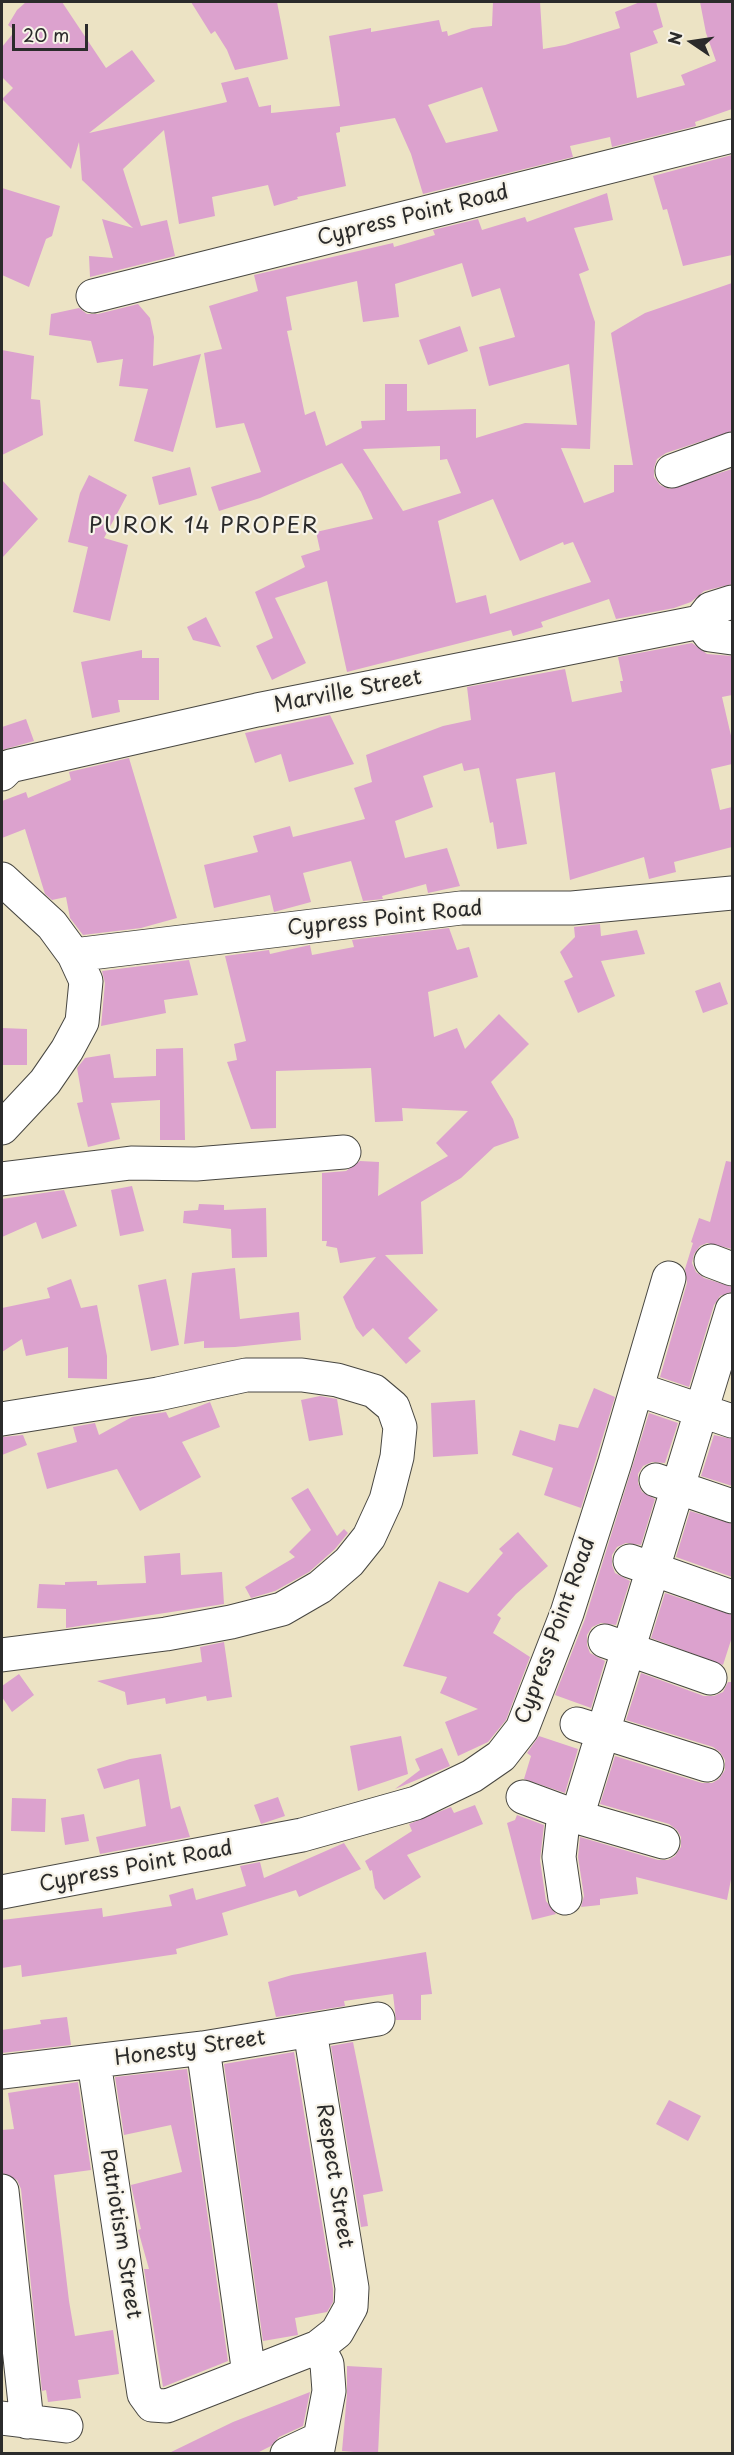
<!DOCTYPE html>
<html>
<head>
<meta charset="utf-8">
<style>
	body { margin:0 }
	#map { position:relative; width:734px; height:2455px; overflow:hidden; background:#ece3c4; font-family:"Playpen Sans",sans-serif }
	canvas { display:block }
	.frame { position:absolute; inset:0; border:3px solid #2b2b2b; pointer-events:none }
	.north { position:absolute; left:662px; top:12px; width:60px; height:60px; -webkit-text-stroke:4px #f7f3e8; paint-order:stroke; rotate:283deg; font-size:16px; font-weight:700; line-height:24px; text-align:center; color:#2b2b2b }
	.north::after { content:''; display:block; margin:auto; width:21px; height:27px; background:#2b2b2b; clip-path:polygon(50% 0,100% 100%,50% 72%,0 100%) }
	.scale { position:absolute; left:12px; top:24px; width:76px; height:27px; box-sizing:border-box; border:3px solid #2b2b2b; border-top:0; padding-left:8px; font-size:18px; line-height:21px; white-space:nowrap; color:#2b2b2b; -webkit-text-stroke:4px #f7f3e8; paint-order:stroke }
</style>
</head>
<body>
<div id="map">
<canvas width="734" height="2455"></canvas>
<div class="frame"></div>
<div class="north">N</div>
<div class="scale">20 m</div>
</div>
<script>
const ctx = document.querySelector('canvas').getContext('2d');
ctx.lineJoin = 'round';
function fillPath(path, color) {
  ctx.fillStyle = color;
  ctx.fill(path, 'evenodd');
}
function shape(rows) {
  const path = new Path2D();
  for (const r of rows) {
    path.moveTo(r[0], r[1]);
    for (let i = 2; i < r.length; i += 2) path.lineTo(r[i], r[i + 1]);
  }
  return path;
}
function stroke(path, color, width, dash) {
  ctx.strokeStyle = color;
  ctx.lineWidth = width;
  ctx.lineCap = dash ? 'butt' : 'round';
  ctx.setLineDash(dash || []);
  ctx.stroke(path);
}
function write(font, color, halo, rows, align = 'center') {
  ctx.font = font + ' "Playpen Sans",sans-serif';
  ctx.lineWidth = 4.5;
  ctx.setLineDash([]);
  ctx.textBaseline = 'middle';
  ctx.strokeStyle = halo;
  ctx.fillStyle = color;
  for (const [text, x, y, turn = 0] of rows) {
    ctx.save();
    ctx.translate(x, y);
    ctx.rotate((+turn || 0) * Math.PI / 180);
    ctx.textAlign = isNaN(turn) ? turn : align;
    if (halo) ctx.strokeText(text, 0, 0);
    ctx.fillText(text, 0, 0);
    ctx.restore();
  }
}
const building = shape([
	[26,2,62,2,106,68,132,50,155,81,89,133,227,102,221,83,248,77,259,107,271,105,271,113,340,106,329,36,371,28,371,32,439,20,442,32,447,31,448,36,472,28,492,26,493,2,540,2,543,49,565,45,620,28,615,12,640,2,656,2,663,27,653,31,658,43,630,53,637,98,685,85,681,75,716,61,706,33,700,2,732,2,732,109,695,122,696,126,612,147,610,137,570,146,573,157,423,194,411,154,395,118,340,127,340,132,336,133,346,186,297,197,298,199,274,206,268,185,212,197,215,216,179,224,164,130,123,169,141,226,167,220,175,256,90,277,89,256,113,258,102,219,133,228,82,180,79,142,71,169,2,99,13,88,2,77,2,47,15,31,8,25,17,10],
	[482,87,498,131,446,143,428,105],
	[191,2,277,2,288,59,235,70,227,50,215,31,211,34],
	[732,155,732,255,683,266,667,209,663,210,653,176],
	[2,188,60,206,52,236,46,239,29,287,2,275],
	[607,193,613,220,574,228,589,270,579,274,595,322,590,449,561,448,584,503,614,492,614,465,633,465,611,333,645,313,732,283,732,431,666,453,657,459,654,468,654,477,660,485,669,489,732,469,732,584,704,591,691,602,674,608,616,619,609,599,541,622,543,627,513,636,511,630,347,672,327,581,275,598,306,663,272,680,256,646,273,638,255,592,305,567,301,556,320,550,316,532,373,519,361,492,342,463,260,498,219,511,211,487,261,472,244,423,216,428,204,353,222,349,209,306,258,291,254,275,393,243,394,247,435,235,433,230,478,219,482,230,525,217,527,222],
	[462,263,472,297,500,288,515,337,479,347,489,386,569,364,577,425,525,423,476,438,476,409,407,411,407,384,385,384,385,420,361,421,362,428,326,446,315,411,305,415,287,331,292,330,286,297,357,281,363,322,399,317,395,284],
	[440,446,440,460,447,459,461,493,403,511,363,449],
	[493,499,520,561,563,542,564,545,573,542,591,582,490,614,486,595,456,603,438,521],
	[138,304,150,318,154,337,153,366,201,354,173,452,134,441,148,389,119,386,123,359,97,363,91,341,49,335,51,314,79,308,87,314,98,314],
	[460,326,468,351,428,365,419,340],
	[2,350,34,356,31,399,40,400,43,435,2,455],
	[190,467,197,495,159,505,152,477],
	[89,475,127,495,104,538,128,545,110,621,73,612,88,547,68,542,80,493],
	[2,480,38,519,2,558],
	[206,617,221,647,193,640,187,627],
	[692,643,707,654,732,656,732,695,722,697,732,740,732,764,711,769,720,810,732,807,732,847,674,862,676,872,649,879,644,857,570,880,555,772,516,779,527,844,497,849,493,822,490,823,479,768,464,771,462,763,423,776,433,807,395,821,405,858,447,848,460,886,428,893,426,884,382,896,383,899,363,901,351,861,303,873,311,902,274,912,270,895,214,908,204,865,258,852,253,836,290,826,293,837,365,819,354,788,372,782,366,755,443,726,471,720,467,687,565,669,572,702,622,692,620,681,623,681,618,657],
	[142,650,142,658,159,658,159,700,118,700,120,712,92,718,81,662],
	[330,715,354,764,289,782,281,754,255,763,245,733],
	[26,719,34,741,2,750,2,727],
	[129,758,177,918,141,928,83,935,70,918,66,897,52,900,45,894,25,829,2,838,2,801,26,792,28,798,71,780,69,772],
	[600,924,601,936,637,930,645,954,601,961,615,996,578,1013,564,981,573,977,560,952,575,937,574,927],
	[449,928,457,950,469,947,478,977,428,992,434,1037,457,1028,465,1049,499,1014,529,1044,491,1082,513,1119,519,1138,494,1147,461,1178,421,1202,423,1254,385,1255,438,1310,408,1338,421,1351,406,1364,373,1328,363,1337,356,1328,343,1297,376,1257,340,1263,337,1248,326,1246,327,1241,322,1241,322,1173,346,1171,360,1161,379,1162,378,1196,448,1156,436,1143,468,1111,402,1108,403,1121,375,1122,371,1068,276,1071,276,1128,251,1129,227,1062,237,1060,234,1044,246,1041,225,956,269,950,270,954,310,945,312,955,354,947,352,940],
	[189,960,198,995,164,1000,166,1013,101,1026,105,983,102,971],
	[720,982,728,1004,703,1013,695,991],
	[2,1028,27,1029,27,1065,2,1065],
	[183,1048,185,1140,160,1140,160,1100,111,1103,120,1139,88,1147,77,1103,83,1102,77,1068,85,1058,110,1054,114,1078,156,1076,156,1049],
	[726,1161,732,1162,732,1249,707,1243,700,1246,694,1254,692,1263,696,1272,704,1278,732,1287,731,1292,720,1296,714,1305,689,1387,660,1377,687,1283,685,1269,693,1243,691,1242,699,1218,710,1222],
	[132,1186,144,1231,120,1236,111,1190],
	[64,1190,77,1226,42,1239,36,1222,2,1237,2,1199],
	[199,1204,224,1205,224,1210,266,1208,267,1257,232,1258,231,1229,183,1223,184,1211,198,1210],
	[235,1268,240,1319,299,1312,301,1340,235,1347,204,1348,204,1341,184,1344,192,1273],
	[71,1279,81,1308,97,1305,107,1356,107,1379,68,1378,68,1347,26,1356,22,1339,2,1352,2,1308,50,1298,47,1288],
	[166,1279,179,1345,151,1351,138,1285],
	[594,1388,615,1397,581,1508,544,1495,553,1468,512,1455,520,1430,555,1441,559,1424,578,1428],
	[320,1396,337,1399,343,1435,309,1441,301,1400],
	[475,1400,478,1454,433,1457,431,1403],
	[210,1402,220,1427,182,1442,201,1477,140,1511,117,1469,47,1489,37,1453,77,1442,73,1427,95,1423,99,1435,132,1417,166,1412,169,1418],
	[649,1413,678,1423,665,1463,652,1462,643,1466,638,1474,638,1483,642,1492,655,1499,641,1545,626,1543,617,1547,612,1555,612,1565,615,1573,630,1581,616,1625,601,1623,592,1627,587,1635,587,1645,590,1653,605,1661,591,1708,555,1695,585,1619],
	[23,1435,27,1445,2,1455,2,1437],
	[714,1435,732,1439,732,1486,701,1476],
	[308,1488,337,1536,344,1529,348,1533,335,1549,309,1572,275,1591,251,1598,245,1587,295,1557,289,1552,311,1530,291,1498],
	[690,1511,732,1524,732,1577,676,1557],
	[518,1532,548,1566,516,1594,497,1615,501,1618,493,1633,530,1657,506,1720,488,1742,458,1756,445,1722,478,1709,440,1693,447,1677,403,1666,439,1581,468,1593,503,1553,499,1549],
	[180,1553,181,1575,222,1572,224,1604,66,1628,66,1609,37,1608,39,1584,65,1585,65,1582,97,1581,97,1585,146,1583,144,1556],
	[665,1593,732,1615,732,1637,723,1665,651,1638],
	[224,1642,232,1697,207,1701,206,1696,166,1704,165,1698,127,1705,125,1692,97,1681,202,1662,200,1647],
	[641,1673,704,1696,714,1696,723,1692,728,1682,732,1682,732,1874,727,1900,636,1877,638,1894,600,1899,600,1905,581,1907,584,1896,578,1857,580,1837,658,1860,668,1860,675,1856,681,1847,681,1837,677,1830,669,1824,600,1804,615,1756,702,1783,712,1783,719,1779,725,1770,725,1760,720,1752,713,1747,626,1720],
	[19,1674,34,1695,12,1712,2,1697,2,1686],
	[401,1736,408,1774,358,1791,350,1746],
	[539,1736,578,1749,565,1793,524,1779,531,1756,527,1753],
	[442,1748,450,1766,395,1789,420,1770,415,1759],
	[161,1754,171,1809,180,1806,190,1837,100,1854,96,1837,146,1826,139,1779,104,1789,97,1769,130,1759],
	[278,1797,285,1816,261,1824,254,1805],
	[12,1798,46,1799,45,1832,11,1831],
	[475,1805,483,1824,407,1855,421,1877,384,1900,375,1888,372,1870,370,1871,365,1861,412,1831,409,1824,451,1807,454,1813],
	[84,1814,89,1841,65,1845,61,1818],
	[517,1815,544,1825,540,1860,546,1901,556,1914,532,1920,507,1823,515,1820],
	[344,1843,361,1869,299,1897,296,1890,222,1913,228,1935,176,1949,177,1954,22,1977,21,1965,2,1968,2,1920,102,1908,103,1917,172,1906,169,1895,193,1888,196,1900,246,1886,240,1866,260,1862,264,1878],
	[426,1952,432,1994,421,1995,421,2020,396,2020,393,1994,344,2001,345,2006,276,2017,268,1982,292,1975],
	[67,2017,71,2045,2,2053,2,2030,41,2024,40,2020],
	[353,2042,383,2191,363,2195,368,2226,361,2227,331,2046],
	[294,2052,333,2289,333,2302,327,2312,295,2318,298,2335,263,2341,224,2064],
	[187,2069,228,2361,163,2387,144,2269,149,2269,138,2230,141,2229,131,2185,182,2172,171,2125,124,2135,115,2077],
	[78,2082,91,2170,54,2175,69,2301,75,2336,113,2330,119,2374,78,2380,81,2398,48,2402,46,2390,42,2391,21,2189,17,2180,2,2173,2,2130,14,2129,8,2093],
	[669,2100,701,2116,688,2141,656,2124],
	[347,2366,382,2368,378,2454,342,2451,347,2394],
	[310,2392,303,2426,279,2437,271,2446,255,2454,167,2454,233,2422]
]);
const minor = shape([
	[93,296,732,136],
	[672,471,732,449],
	[700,622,710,609,732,602],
	[700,622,710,635,732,638],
	[2,774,10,766,257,710,700,622],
	[2,879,52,925,74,955,86,981,82,1022,67,1050,45,1082,2,1128],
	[74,955,461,908,572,908,732,893],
	[2,1179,131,1163,196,1164,344,1152],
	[711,1261,732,1269],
	[637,1389,732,1421],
	[2,1419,158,1394,246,1375,302,1375,337,1380,374,1391,393,1407,400,1427,397,1457,386,1500,369,1537,349,1562,320,1587,282,1609,231,1622,166,1634,2,1655],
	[656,1480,732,1506],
	[630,1561,732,1597],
	[605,1641,710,1678],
	[577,1724,707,1765],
	[523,1797,577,1817,663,1842],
	[564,1813,559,1857,565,1898],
	[577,1817,732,1310],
	[2,1892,302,1835,416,1803,472,1776,501,1756,522,1729,567,1613,615,1462,669,1278],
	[203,2048,249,2374],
	[94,2062,144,2394,152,2405,167,2406,318,2347,337,2332,351,2307,352,2288,310,2031],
	[2,2072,203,2048,378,2019],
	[2,2191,27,2422],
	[2,2418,66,2426],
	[287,2454,319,2439],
	[317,2454,329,2391,327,2364,318,2347]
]);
const streetNames = [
	["Cypress Point Road",413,216,-14],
	["Marville Street",348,692,-11],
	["Cypress Point Road",385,919,-6],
	["Cypress Point Road",556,1631,-70],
	["Cypress Point Road",136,1867,-11],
	["Honesty Street",190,2049,-8],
	["Respect Street",334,2176,81],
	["Patriotism Street",120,2234,81]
];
const neighbourhoodNames = [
	["PUROK 14 PROPER",204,527]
];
fillPath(building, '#dca2ce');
stroke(minor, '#484742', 35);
stroke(minor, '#fff', 33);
write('21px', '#2b2b2b', '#f7f3e8', streetNames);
ctx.letterSpacing = '1.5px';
write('22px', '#2b2b2b', '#f7f3e8', neighbourhoodNames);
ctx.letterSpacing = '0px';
</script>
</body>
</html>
